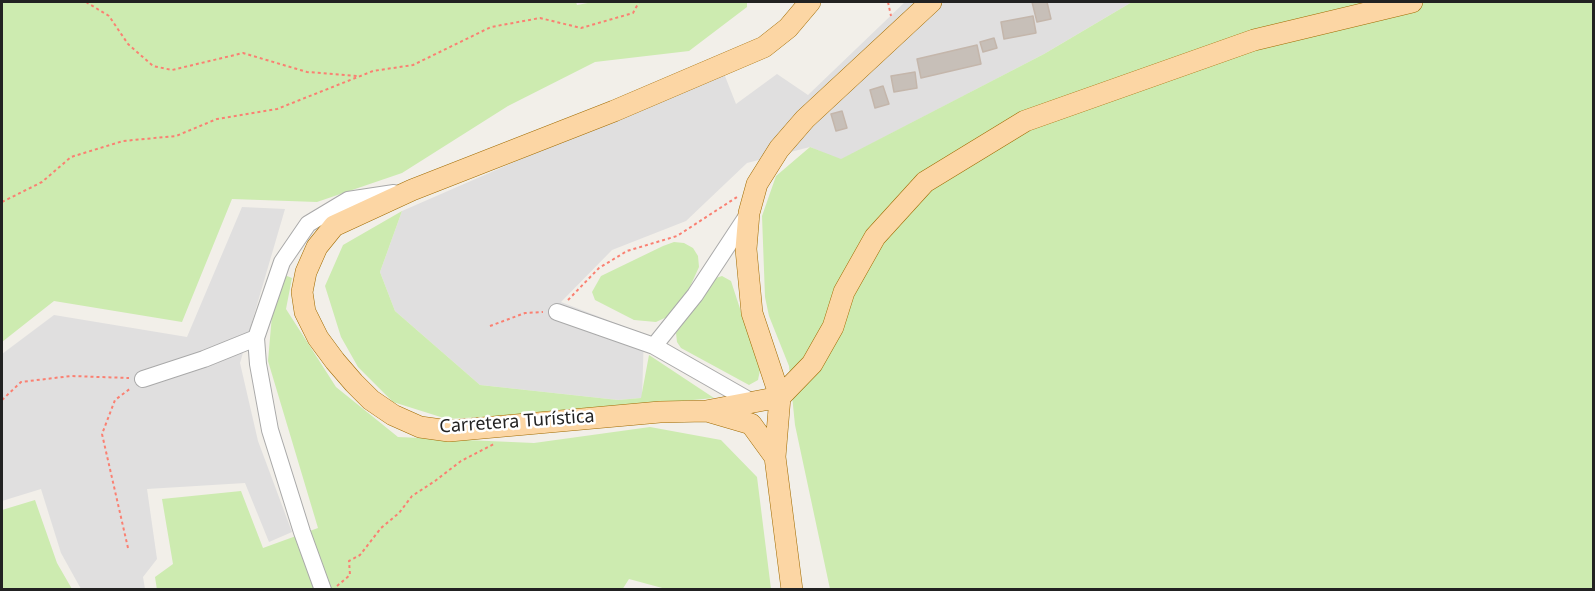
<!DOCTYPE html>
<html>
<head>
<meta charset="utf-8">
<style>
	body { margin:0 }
	#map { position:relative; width:1595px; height:591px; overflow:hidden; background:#f2efe9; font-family:"Noto Sans",sans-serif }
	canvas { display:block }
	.frame { position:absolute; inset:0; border:3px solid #222; pointer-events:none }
</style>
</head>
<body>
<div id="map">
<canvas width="1595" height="591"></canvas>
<div class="frame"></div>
</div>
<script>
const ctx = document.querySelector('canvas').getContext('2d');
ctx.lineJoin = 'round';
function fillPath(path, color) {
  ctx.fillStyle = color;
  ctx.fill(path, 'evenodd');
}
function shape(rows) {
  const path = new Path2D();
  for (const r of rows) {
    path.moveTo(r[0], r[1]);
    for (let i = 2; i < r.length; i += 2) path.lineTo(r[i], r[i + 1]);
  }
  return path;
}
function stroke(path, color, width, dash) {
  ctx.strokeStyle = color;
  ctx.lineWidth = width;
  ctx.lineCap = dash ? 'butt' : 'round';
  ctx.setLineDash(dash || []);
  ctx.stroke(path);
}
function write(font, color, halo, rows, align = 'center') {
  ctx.font = font + ' "Noto Sans",sans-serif';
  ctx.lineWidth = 5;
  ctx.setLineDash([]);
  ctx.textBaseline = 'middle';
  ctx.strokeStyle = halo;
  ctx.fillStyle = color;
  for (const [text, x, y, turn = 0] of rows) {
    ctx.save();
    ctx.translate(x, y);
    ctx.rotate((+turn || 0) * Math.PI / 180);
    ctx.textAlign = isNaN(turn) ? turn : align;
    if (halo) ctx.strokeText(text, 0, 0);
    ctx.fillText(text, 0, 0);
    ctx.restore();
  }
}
const residential = shape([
	[905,2,1132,2,1044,54,840,160,810,147,747,163,686,221,612,250,561,302,644,334,642,398,618,400,480,385,395,311,380,272,402,211,723,71,736,104,777,74,808,95],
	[242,207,285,209,240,363,258,441,292,532,269,542,245,483,147,489,157,559,143,577,145,589,81,589,61,553,41,489,2,501,2,354,54,315,187,337]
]);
const grass = shape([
	[2,2,576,2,577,5,593,2,747,2,747,7,689,51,595,62,508,106,402,173,317,202,232,199,182,322,54,301,2,342],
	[1132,2,1593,2,1593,589,830,589,795,425,789,366,769,316,765,297,762,216,776,176,810,147,841,159,1044,54],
	[402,211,380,272,395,311,480,385,618,400,641,398,649,355,714,398,567,412,447,419,393,402,358,367,341,337,325,286,343,245],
	[674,242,684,243,693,248,698,256,699,267,689,289,669,316,656,322,634,320,595,300,592,292,601,276,663,246],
	[282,274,292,278,286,309,336,387,398,437,534,443,650,427,721,440,757,477,771,589,666,589,629,579,622,590,157,590,155,577,173,564,162,499,241,491,263,548,318,528,268,361,272,315],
	[722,276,731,281,760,370,758,380,749,385,681,348,677,342,676,333,716,278],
	[35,500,57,563,72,589,2,589,2,510]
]);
const building = shape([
	[1032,2,1047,2,1051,19,1037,22,1032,2],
	[1033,16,1036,33,1004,39,1001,22,1033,16],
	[994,38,997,48,983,52,980,42,994,38],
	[977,45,981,64,921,78,917,59,977,45],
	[915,72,917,88,894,92,891,76,915,72],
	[883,86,889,104,875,108,870,90,883,86],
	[842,111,847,128,836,131,831,114,842,111]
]);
const path = shape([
	[86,2,109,16,128,44,153,66,172,70,243,53,307,72,358,76],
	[888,2,891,16],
	[2,202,42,182,71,157,123,141,176,136,217,119,277,109,373,71,413,65,491,27,540,18,581,28,633,13,639,2],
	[568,300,599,268,627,251,677,236,737,197],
	[490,326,525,313,543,312],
	[2,400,21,382,71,376,129,378],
	[128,548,102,434,115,400,131,388],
	[337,586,350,575,349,561,360,555,381,528,399,513,412,496,435,481,461,461,494,444]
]);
const minor = shape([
	[557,312,654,346,752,402],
	[654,346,695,295,749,213],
	[143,379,204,359,256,338],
	[323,590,302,532,270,430,258,364,256,338,282,262,308,224,348,200,394,193]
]);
const major = shape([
	[780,397,706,411,660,412,449,431,420,427,393,415,371,400,354,383,335,361,318,338,305,312,302,292,306,272,317,247,334,226,412,190,614,111,764,47,788,28,810,2],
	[780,397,812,364,833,327,844,292,875,237,925,182,1025,121,1254,40,1412,2],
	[710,412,751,424,775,457],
	[792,590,775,457,780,397,752,313,746,249,749,213,757,184,779,149,805,119,931,2]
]);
const streetNames = [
	["Carretera Turística",517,422,-4]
];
fillPath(residential, '#e0dfdf');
fillPath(grass, '#cdebb0');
fillPath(building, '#c7bfb8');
stroke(building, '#c4b6ab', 1.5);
stroke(minor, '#a9a9a9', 18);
stroke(major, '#a06b00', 22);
stroke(path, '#fa8072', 2, [3, 3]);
stroke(minor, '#fff', 16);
stroke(major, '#fcd6a4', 21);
write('18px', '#222', '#fff', streetNames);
</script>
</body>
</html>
